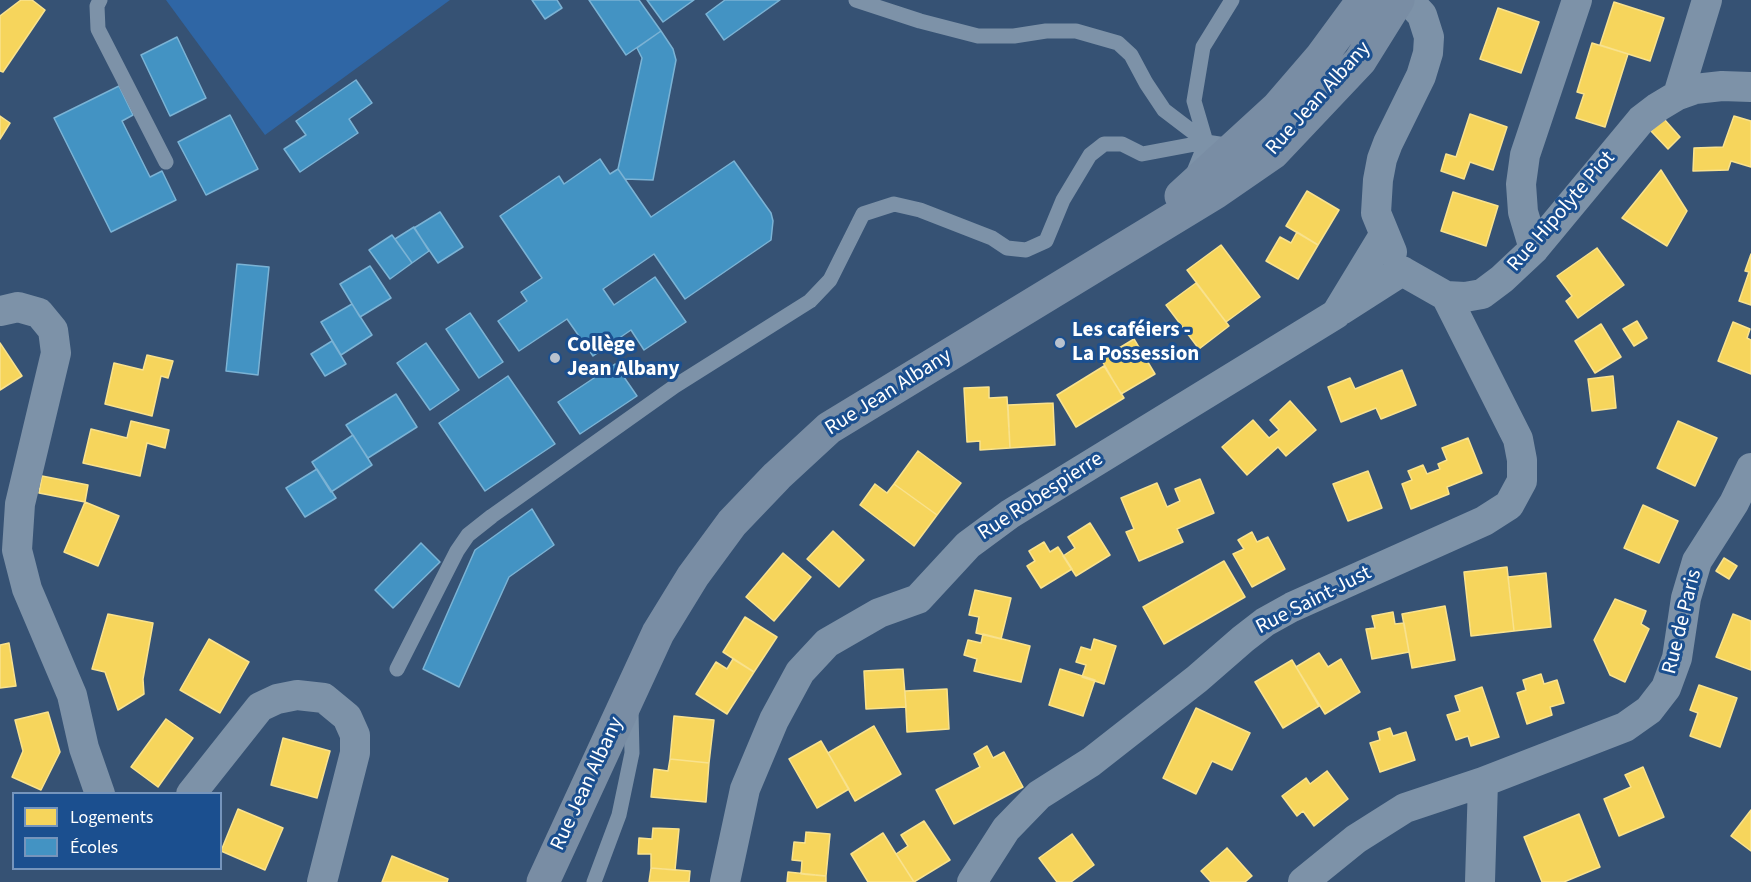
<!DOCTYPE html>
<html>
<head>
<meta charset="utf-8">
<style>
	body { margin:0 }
	#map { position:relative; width:1751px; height:882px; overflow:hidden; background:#365274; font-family:"Source Sans 3",sans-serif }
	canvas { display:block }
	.legend { position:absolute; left:12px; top:792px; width:210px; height:78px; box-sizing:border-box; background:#1b4f8f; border:2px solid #7695bc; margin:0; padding:8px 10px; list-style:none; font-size:18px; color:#fff }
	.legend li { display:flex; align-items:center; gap:12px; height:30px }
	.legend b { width:30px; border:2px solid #7695bc }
</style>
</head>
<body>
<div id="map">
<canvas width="1751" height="882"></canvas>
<ul class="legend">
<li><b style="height:16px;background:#f6d55c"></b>Logements</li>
<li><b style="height:16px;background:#4393c3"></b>Écoles</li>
</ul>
</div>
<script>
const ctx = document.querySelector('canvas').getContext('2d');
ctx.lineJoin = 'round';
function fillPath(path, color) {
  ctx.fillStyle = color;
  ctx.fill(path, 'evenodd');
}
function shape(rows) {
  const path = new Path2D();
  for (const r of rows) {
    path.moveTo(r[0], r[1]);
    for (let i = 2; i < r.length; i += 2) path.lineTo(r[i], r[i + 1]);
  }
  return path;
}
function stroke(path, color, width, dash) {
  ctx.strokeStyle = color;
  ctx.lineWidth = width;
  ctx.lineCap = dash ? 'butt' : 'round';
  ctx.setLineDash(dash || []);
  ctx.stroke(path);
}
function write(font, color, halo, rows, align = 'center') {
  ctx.font = font + ' "Source Sans 3",sans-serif';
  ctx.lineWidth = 6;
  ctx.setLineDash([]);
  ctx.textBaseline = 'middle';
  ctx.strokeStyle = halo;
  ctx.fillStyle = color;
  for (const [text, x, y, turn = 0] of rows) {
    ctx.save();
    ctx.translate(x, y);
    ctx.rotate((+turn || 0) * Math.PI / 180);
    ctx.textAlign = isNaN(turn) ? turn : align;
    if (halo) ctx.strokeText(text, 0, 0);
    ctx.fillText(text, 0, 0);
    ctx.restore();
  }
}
const green = shape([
	[166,0,450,0,265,135]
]);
const homes = shape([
	[21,0,32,0,45,10,3,72,0,71,0,16,21,0],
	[1614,2,1664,18,1650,61,1600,45,1614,2],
	[1498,8,1539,22,1521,73,1480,59,1498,8],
	[1592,43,1628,54,1605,127,1576,118,1584,94,1577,92,1592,43],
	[1470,114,1507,127,1493,170,1470,162,1464,179,1441,171,1446,154,1456,157,1470,114],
	[0,116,10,123,0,139,0,116],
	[1734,116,1751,121,1751,167,1731,161,1728,170,1693,171,1694,148,1723,147,1734,116],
	[1664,119,1680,137,1668,149,1651,131,1664,119],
	[1661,170,1687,211,1667,246,1622,218,1661,170],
	[1307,191,1339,210,1318,245,1286,226,1307,191],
	[1453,192,1498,206,1486,246,1441,231,1453,192],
	[1297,232,1318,245,1298,279,1266,261,1280,237,1291,243,1297,232],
	[1221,245,1260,297,1226,322,1187,270,1221,245],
	[1597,248,1624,285,1578,318,1566,301,1572,296,1557,276,1597,248],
	[1751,254,1751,305,1739,301,1749,272,1745,271,1751,254],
	[1196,283,1229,326,1199,349,1166,305,1196,283],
	[1637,321,1647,338,1634,346,1623,329,1637,321],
	[1733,322,1750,329,1747,338,1751,340,1751,374,1718,361,1733,322],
	[1601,324,1621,357,1595,373,1575,341,1601,324],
	[1134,339,1155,374,1121,394,1101,359,1134,339],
	[0,343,22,376,0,390,0,343],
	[147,355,173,361,168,378,161,376,152,416,105,404,114,363,143,370,147,355],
	[1104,366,1124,398,1076,427,1057,395,1104,366],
	[1402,370,1416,405,1381,419,1376,408,1341,422,1328,387,1350,378,1355,389,1402,370],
	[1613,376,1616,408,1592,411,1588,379,1613,376],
	[989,387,989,398,1007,397,1010,448,980,450,980,441,967,442,964,388,989,387],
	[1290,401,1316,430,1286,456,1278,447,1247,475,1222,447,1253,420,1269,438,1279,430,1270,420,1290,401],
	[1053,403,1055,445,1010,448,1008,405,1053,403],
	[131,421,169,430,165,448,147,443,140,476,83,463,91,429,127,438,131,421],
	[1678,421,1717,438,1695,486,1657,468,1678,421],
	[1468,438,1482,473,1447,487,1449,494,1411,509,1402,484,1412,480,1408,471,1423,465,1427,474,1440,469,1438,464,1447,460,1442,448,1468,438],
	[918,451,961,483,937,515,894,484,918,451],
	[1368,471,1382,508,1348,521,1333,484,1368,471],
	[42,476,88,485,85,502,39,493,42,476],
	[1200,479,1214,513,1177,529,1183,542,1139,561,1126,532,1134,529,1121,498,1157,483,1167,507,1180,501,1175,489,1200,479],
	[875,484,887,493,894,484,937,515,914,546,860,505,875,484],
	[85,502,119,516,98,566,64,552,85,502],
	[1643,505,1678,521,1659,563,1624,548,1643,505],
	[1090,523,1110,555,1076,576,1063,556,1075,548,1068,537,1090,523],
	[833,531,864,560,839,587,807,559,833,531],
	[1252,532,1257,542,1268,537,1285,569,1252,587,1233,554,1244,549,1238,540,1252,532],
	[1044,542,1050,552,1058,547,1072,569,1041,588,1027,566,1035,561,1029,551,1044,542],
	[783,553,811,577,774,621,746,597,783,553],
	[1724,558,1737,566,1729,579,1716,571,1724,558],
	[1224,561,1245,597,1164,644,1143,607,1224,561],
	[1507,567,1514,631,1471,636,1464,572,1507,567],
	[1546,573,1551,627,1514,631,1508,577,1546,573],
	[975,590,1011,598,1001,639,976,633,979,617,969,615,975,590],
	[1615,599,1646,611,1641,624,1649,629,1625,682,1610,675,1594,640,1615,599],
	[1445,606,1455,660,1412,668,1402,614,1445,606],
	[1393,612,1395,624,1404,623,1409,652,1372,659,1366,629,1375,628,1372,616,1393,612],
	[108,614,153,623,143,679,144,694,118,710,105,672,92,669,108,614],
	[1733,614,1751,621,1751,670,1716,657,1733,614],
	[745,617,777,637,754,672,723,652,745,617],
	[983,634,1030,646,1021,682,974,671,977,659,964,655,968,640,981,643,983,634],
	[209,639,249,662,220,713,180,690,209,639],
	[1094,639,1116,646,1104,684,1082,677,1086,665,1076,662,1081,647,1091,650,1094,639],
	[9,643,16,686,0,688,0,645,9,643],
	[1319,653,1328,667,1341,659,1360,692,1325,714,1296,667,1319,653],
	[733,659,754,672,727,714,696,694,716,662,727,669,733,659],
	[1292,660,1319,706,1283,728,1255,682,1292,660],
	[903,669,906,707,866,709,864,671,903,669],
	[1060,669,1095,680,1083,716,1049,705,1060,669],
	[1541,674,1544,684,1557,680,1564,703,1550,707,1552,715,1527,724,1517,693,1526,690,1523,680,1541,674],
	[1699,685,1737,698,1720,747,1690,736,1698,713,1690,710,1699,685],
	[1482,687,1499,737,1471,746,1468,736,1456,740,1447,715,1460,711,1455,696,1482,687],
	[947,689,949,729,907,732,905,691,947,689],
	[1196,708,1250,733,1232,770,1212,761,1196,794,1163,778,1196,708],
	[48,712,60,752,41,790,12,777,23,751,15,720,48,712],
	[674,716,714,720,709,763,670,759,674,716],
	[166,719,193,738,158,787,131,767,166,719],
	[874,726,901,774,855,801,828,753,874,726],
	[1390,728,1393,736,1406,732,1415,760,1380,772,1370,743,1380,740,1378,732,1390,728],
	[283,738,330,751,317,798,271,785,283,738],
	[821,741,849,789,817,808,789,759,821,741],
	[987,746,993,758,1004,752,1023,787,954,824,936,790,980,767,974,754,987,746],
	[670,759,709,763,706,802,651,797,654,769,668,771,670,759],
	[1643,767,1664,817,1619,836,1604,799,1631,787,1625,775,1643,767],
	[1327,771,1348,799,1314,826,1303,811,1297,816,1282,796,1306,778,1310,784,1327,771],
	[238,809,283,828,265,870,221,851,238,809],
	[1751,810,1751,851,1731,836,1751,810],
	[1579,814,1600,867,1564,882,1542,882,1524,837,1579,814],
	[924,821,950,860,914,882,896,854,908,846,901,835,924,821],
	[653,828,679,829,675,870,651,868,651,854,638,854,639,838,652,839,653,828],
	[806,832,830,834,826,876,801,874,802,861,792,860,794,842,805,843,806,832],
	[883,833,896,854,914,882,868,882,851,854,883,833],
	[1072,834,1094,865,1071,882,1057,882,1039,858,1072,834],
	[1227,848,1252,876,1245,882,1211,882,1201,871,1227,848],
	[392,856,448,879,447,882,382,882,392,856],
	[651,868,690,871,689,882,649,882,651,868],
	[788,872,826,876,826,882,787,882,788,872]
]);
const schools = shape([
	[532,0,557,0,562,8,545,19,532,0],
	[589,0,639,0,661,31,626,55,589,0],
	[647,0,694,0,663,22,647,0],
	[725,0,780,0,724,40,706,14,725,0],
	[661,31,673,49,676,60,653,180,625,179,618,169,642,58,637,48,661,31],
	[177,37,206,98,170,116,141,55,177,37],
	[356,80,372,103,349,119,358,133,300,172,284,149,306,135,296,121,356,80],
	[119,86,133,115,122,121,150,177,162,171,176,200,111,232,54,118,119,86],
	[230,115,258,169,206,195,178,142,230,115],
	[600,159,610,174,618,169,651,217,734,161,771,213,773,221,771,240,685,299,654,254,603,289,614,305,655,277,686,322,644,350,631,330,593,356,567,319,519,351,498,321,527,301,521,292,542,278,500,216,559,176,564,184,600,159],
	[440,212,463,247,438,263,414,228,440,212],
	[414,227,429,251,412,263,395,239,414,227],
	[392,235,412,263,390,279,369,250,392,235],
	[237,264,269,267,258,375,226,371,237,264],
	[370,266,391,298,360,317,340,284,370,266],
	[352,304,372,335,341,355,321,322,352,304],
	[470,313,503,362,479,378,446,329,470,313],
	[332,341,346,364,325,376,311,354,332,341],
	[426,343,459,390,430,410,397,363,426,343],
	[615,364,637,396,580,434,558,402,615,364],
	[508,376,555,444,485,491,439,423,508,376],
	[396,394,417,427,368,458,346,425,396,394],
	[353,435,372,465,331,492,312,462,353,435],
	[317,469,336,498,305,517,286,488,317,469],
	[532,509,554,545,509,577,459,687,423,669,475,550,532,509],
	[421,543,440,562,393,608,375,590,421,543]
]);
const lane = shape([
	[100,0,97,6,98,29,166,162],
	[856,0,920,21,978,36,1014,36,1046,31,1076,31,1118,43,1131,55,1146,83,1164,110,1206,142],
	[1193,174,1206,142,1194,101,1203,47,1232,0],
	[397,669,457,551,468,535,492,516,675,386,810,301,830,280,863,214,894,204,920,210,992,238,1007,248,1026,250,1046,241,1063,200,1090,155,1104,144,1122,144,1142,154,1206,142,1232,146],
	[594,882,619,815,632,753,631,712]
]);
const street = shape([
	[1678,95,1707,0],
	[1534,249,1523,212,1521,184,1525,155,1577,0],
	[1392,252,1376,213,1378,180,1382,159,1388,143,1421,76,1428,53,1429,37,1422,15,1408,0],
	[1402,271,1446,296,1465,297,1482,294,1502,279,1534,249,1641,120,1658,107,1678,95,1695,89,1722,86,1751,87],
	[1341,310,1402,271],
	[0,311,18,307,39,313,53,330,56,353,20,504,17,550,27,589,72,695,84,748,100,794],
	[191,794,260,707,277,699,297,695,324,698,347,717,355,735,355,753,322,882],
	[725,882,745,789,774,720,800,672,827,643,879,613,918,599,968,545,1010,514,1336,314,1384,235],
	[972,882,1006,829,1039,795,1091,762,1197,679,1243,639,1265,622,1292,607,1484,521,1509,505,1522,481,1522,460,1518,439,1446,296],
	[1303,882,1356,839,1405,808,1483,782,1625,727,1649,710,1666,688,1677,658,1686,598,1697,561,1734,503,1751,468],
	[1480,882,1483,782]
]);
const secondary = shape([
	[1181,196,1277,108,1321,57,1363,0],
	[543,882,658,633,693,576,732,523,777,476,829,428,1215,193,1273,153,1360,61,1398,0]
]);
const markers = [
	[1060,343,6,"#b9c2ce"],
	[555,358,6,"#b9c2ce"]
];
const streetNames = [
	["Rue Jean Albany",1319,99,-48],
	["Rue Hipolyte Piot",1562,212,-49],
	["Rue Jean Albany",889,393,-32],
	["Rue Robespierre",1041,497,-33],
	["Rue Saint-Just",1314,601,-27],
	["Rue de Paris",1683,622,-76],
	["Rue Jean Albany",588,784,-65]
];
const poiNames = [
	["Les caféiers -",1072,331],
	["La Possession",1072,355],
	["Collège",567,346],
	["Jean Albany",567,370]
];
fillPath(green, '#2f66a5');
fillPath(homes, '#f6d55c');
stroke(homes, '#f9e28d', 1.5);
fillPath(schools, '#4393c3');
stroke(schools, '#7bb3d5', 1.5);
stroke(lane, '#7d92a8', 15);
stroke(street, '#7d92a8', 30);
stroke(secondary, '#798da4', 33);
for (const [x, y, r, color] of markers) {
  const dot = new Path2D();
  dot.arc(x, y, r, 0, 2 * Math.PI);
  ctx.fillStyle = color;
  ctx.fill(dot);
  stroke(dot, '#1b4f8f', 2);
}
write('21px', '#fff', '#1b4f8f', streetNames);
write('bold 21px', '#fff', '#1b4f8f', poiNames, 'left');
</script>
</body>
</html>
